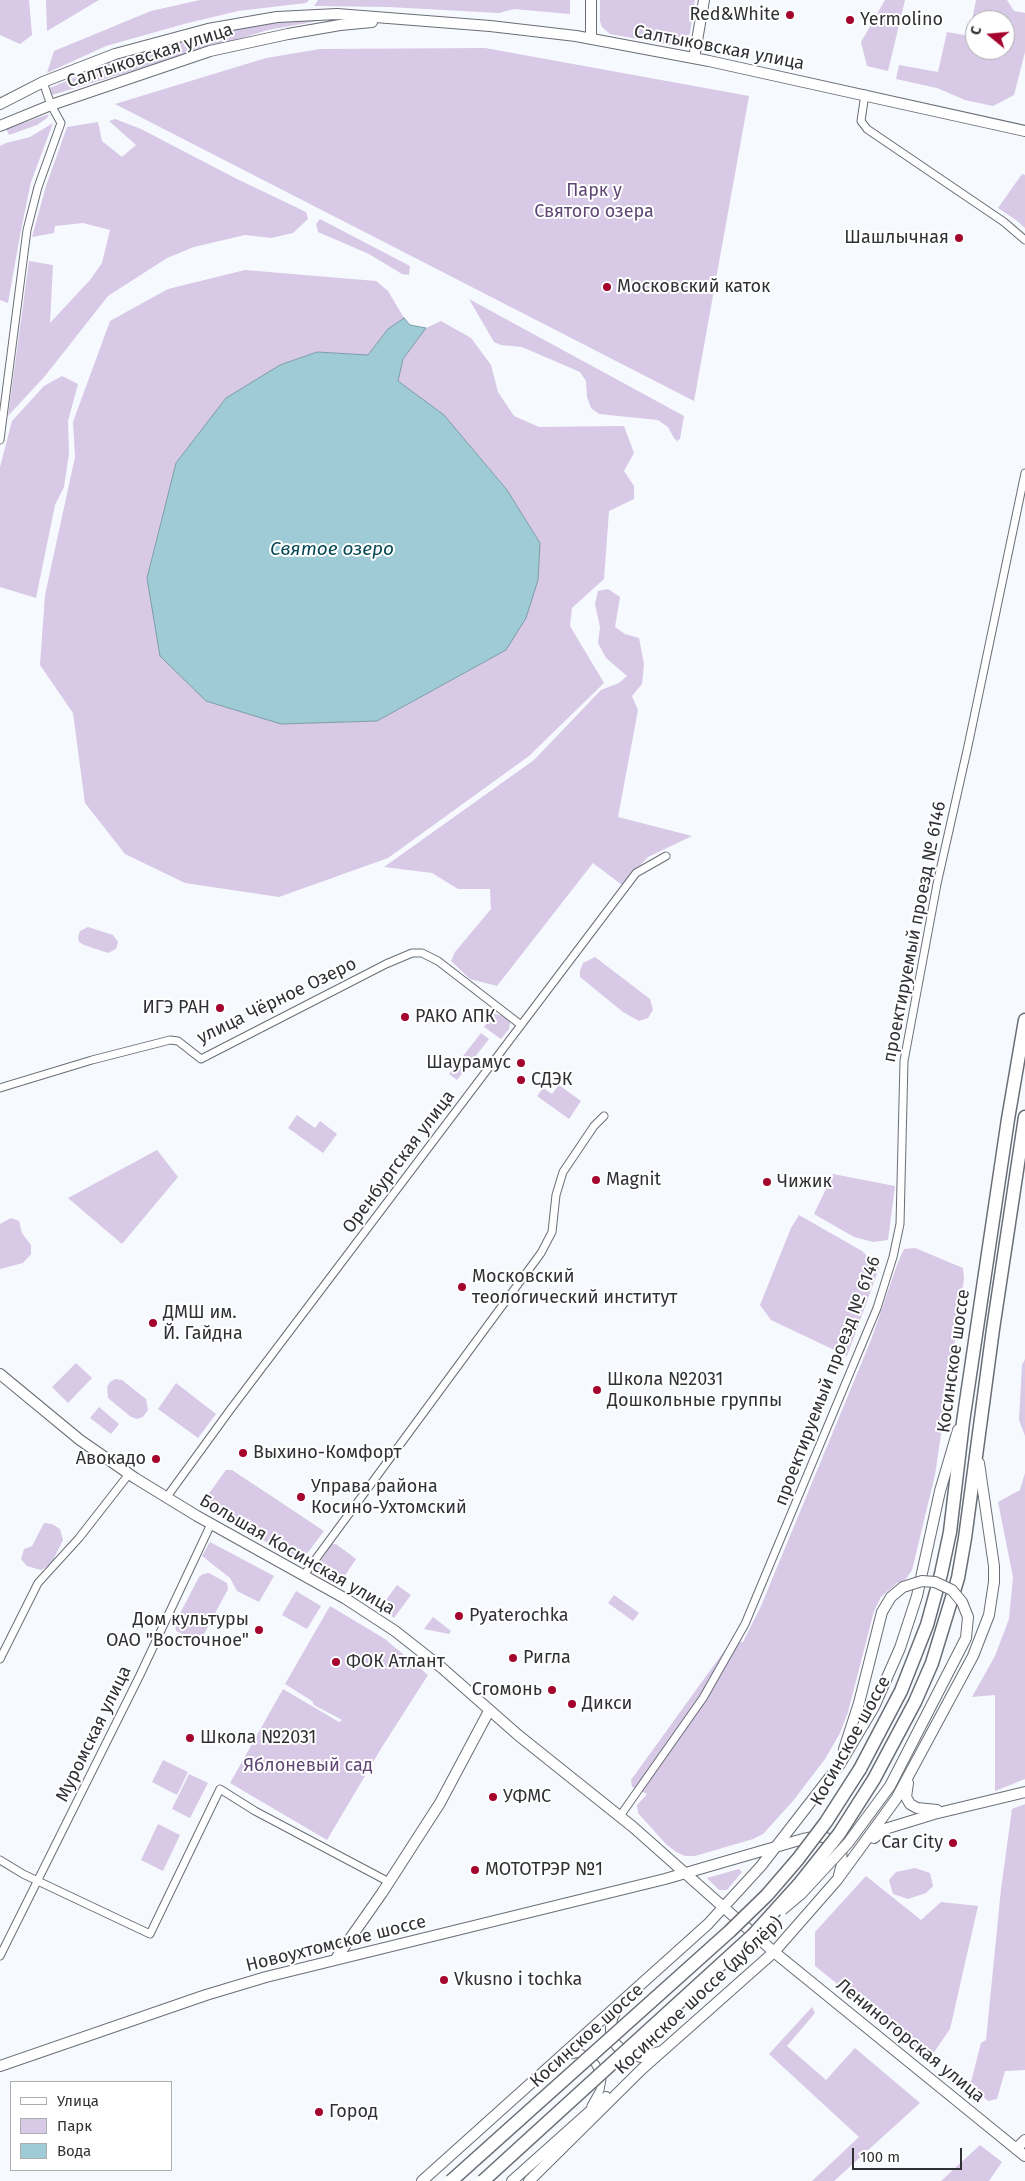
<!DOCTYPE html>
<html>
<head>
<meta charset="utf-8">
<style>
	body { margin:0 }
	#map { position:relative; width:1025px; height:2181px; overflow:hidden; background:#f6f9fe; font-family:"Fira Sans",sans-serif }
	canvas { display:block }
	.legend { position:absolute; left:10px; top:2081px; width:162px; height:90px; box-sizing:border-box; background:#fff; border:1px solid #acadae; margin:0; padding:6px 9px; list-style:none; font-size:15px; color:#2f3134 }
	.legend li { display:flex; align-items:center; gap:10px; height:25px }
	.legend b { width:25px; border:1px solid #acadae }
	.north { position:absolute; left:965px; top:10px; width:50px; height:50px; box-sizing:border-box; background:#fff; border:1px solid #acadae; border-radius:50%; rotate:287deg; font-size:14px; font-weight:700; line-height:20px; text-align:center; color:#2f3134 }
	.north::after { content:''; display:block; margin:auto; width:18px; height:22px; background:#a3032c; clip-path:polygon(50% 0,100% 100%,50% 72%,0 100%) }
	.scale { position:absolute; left:852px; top:2148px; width:110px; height:22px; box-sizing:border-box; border:2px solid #2f3134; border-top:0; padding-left:6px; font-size:15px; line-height:18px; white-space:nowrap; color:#2f3134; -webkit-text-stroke:4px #fff; paint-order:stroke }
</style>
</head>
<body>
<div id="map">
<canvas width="1025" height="2181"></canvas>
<ul class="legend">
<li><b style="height:6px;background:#fff"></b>Улица</li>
<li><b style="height:14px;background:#d8c9e7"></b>Парк</li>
<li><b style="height:14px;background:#9ecbd6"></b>Вода</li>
</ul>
<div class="north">С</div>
<div class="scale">100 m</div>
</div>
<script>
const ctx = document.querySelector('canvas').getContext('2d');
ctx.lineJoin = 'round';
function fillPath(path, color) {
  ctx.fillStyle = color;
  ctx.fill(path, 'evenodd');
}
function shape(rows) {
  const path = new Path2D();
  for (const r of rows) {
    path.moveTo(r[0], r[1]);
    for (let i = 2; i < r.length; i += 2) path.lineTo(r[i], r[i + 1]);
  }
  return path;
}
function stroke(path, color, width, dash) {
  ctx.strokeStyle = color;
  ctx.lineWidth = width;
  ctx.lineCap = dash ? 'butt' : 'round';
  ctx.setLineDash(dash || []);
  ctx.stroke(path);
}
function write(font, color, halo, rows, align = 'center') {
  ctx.font = font + ' "Fira Sans",sans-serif';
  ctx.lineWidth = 4;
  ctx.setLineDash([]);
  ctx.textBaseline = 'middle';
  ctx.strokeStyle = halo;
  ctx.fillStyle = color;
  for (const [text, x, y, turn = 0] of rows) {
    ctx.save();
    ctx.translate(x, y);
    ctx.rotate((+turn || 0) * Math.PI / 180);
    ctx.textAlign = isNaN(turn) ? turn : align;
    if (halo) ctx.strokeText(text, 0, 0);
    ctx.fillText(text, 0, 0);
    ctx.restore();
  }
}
const green = shape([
	[0,0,29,0,32,35,20,44,0,35],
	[46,0,99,0,47,31],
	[200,0,309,0,306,3,238,11,184,24,106,46,47,73,54,51,151,11],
	[318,0,570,0,570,14,514,9,499,13,388,7,314,6],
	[600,0,695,0,690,33,686,41,676,46,610,34,602,27,600,21],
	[885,0,905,0,888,71,867,66,861,42],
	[976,0,1007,0,1014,11,1025,13,1025,52,1014,95,993,106,965,100,937,88,896,79,899,65,938,72,947,32,969,36],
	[975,20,1005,20,1005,50,975,50],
	[318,18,329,19,268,30,52,95,50,88,121,57,181,39,274,19],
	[485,48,749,96,694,401,115,104,266,58,320,49],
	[49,114,47,118,37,125,9,135,6,129],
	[115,119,141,129,235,178,306,212,308,219,293,233,271,238,245,235,194,247,167,258,108,296,45,376,8,416,29,261,53,265,50,323,90,280,102,263,110,230,83,223,55,226,54,233,32,237,46,186,67,127,98,122,102,141,122,157,136,145,109,121],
	[53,123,31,182,21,230,8,303,0,300,0,146,6,143,30,137],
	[1022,174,1025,175,1025,228,1016,220,998,208],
	[320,219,410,266,409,275,402,274,369,254,318,232,316,224],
	[245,270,376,281,388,291,404,318,388,330,368,355,317,352,280,365,227,398,176,463,147,578,206,701,281,724,377,721,506,650,540,543,507,490,444,415,397,381,403,359,426,328,441,321,471,338,491,365,498,392,514,416,539,427,624,426,634,453,624,471,634,486,634,499,609,511,604,579,572,608,570,626,604,683,529,756,388,858,279,897,185,883,125,854,85,803,73,713,40,665,45,595,75,457,73,422,110,321,168,289],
	[469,299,684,416,680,439,677,441,674,438,668,427,658,420,599,414,591,408,587,397,586,381,580,372,522,347,501,345,494,342],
	[62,376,78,384,68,421,69,453,64,487,55,505,36,598,0,587,0,467,12,421,44,386],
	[608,589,620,597,615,627,625,634,639,638,644,664,642,684,632,696,638,710,618,817,692,836,648,857,622,885,593,863,497,986,470,979,451,961,455,952,491,909,490,889,458,889,432,873,384,867,534,760,601,690,619,683,627,676,606,658,598,643,600,627,595,604,598,591],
	[88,927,113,935,118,942,116,949,108,953,84,945,79,942,78,937,80,931],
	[595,957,650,999,653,1010,648,1018,639,1021,623,1012,580,977,580,971,583,963],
	[494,1014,505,1016,510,1022,509,1029,501,1039,484,1027],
	[481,1033,489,1039,457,1080,449,1074],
	[559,1085,581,1101,569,1119,537,1096,543,1088,552,1094],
	[297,1115,315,1128,320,1121,337,1134,323,1153,288,1128],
	[157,1150,178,1177,122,1244,68,1198],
	[833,1174,895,1186,888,1240,873,1242,854,1237,814,1214],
	[799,1215,862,1251,879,1268,847,1356,771,1320,760,1305,791,1228],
	[11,1218,19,1221,22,1233,31,1245,31,1254,23,1263,0,1269,0,1224],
	[915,1248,963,1268,964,1279,935,1475,912,1570,906,1579,897,1583,881,1597,874,1611,848,1712,840,1733,825,1759,793,1801,763,1834,753,1839,695,1856,685,1856,676,1852,666,1844,638,1813,637,1805,647,1794,632,1787,631,1780,730,1643,743,1642,761,1606,871,1340,898,1262,904,1249],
	[1025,1359,1025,1436,1019,1420,1022,1365],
	[76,1363,92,1378,68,1403,52,1387],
	[115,1379,122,1380,146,1399,148,1410,143,1417,137,1419,131,1417,108,1398,107,1387,110,1382],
	[176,1383,216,1414,198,1438,158,1409],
	[99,1407,119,1424,111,1434,90,1418],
	[226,1470,232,1470,324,1531,303,1559,293,1558,205,1506,207,1496],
	[1025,1473,1025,1779,995,1791,995,1695,972,1697,995,1656,1009,1619,1013,1577,998,1502,1020,1490],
	[44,1523,52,1524,60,1529,63,1540,51,1564,41,1570,27,1566,21,1559,24,1549,32,1546],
	[210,1542,274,1576,259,1602,237,1591,230,1578,202,1556],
	[332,1544,336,1544,356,1559,340,1583,325,1579,316,1573,316,1567],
	[209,1573,227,1583,228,1589,202,1638,195,1640,176,1631,175,1623,199,1577,203,1574],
	[397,1585,411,1595,394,1618,380,1608],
	[296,1591,321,1606,307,1629,282,1615],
	[614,1595,639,1613,633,1621,608,1603],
	[330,1606,385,1639,428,1675,382,1747,327,1840,230,1783,283,1689,339,1722,342,1720,314,1705,312,1701,285,1684],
	[433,1617,451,1631,449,1634,424,1629],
	[163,1760,188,1772,177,1795,152,1782],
	[189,1774,208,1783,190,1818,172,1809],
	[1025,1804,1025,2070,1005,2071,997,2099,988,2101,970,2086,981,2043,986,2040,1001,1889,1012,1809],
	[158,1824,180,1835,163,1871,141,1860],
	[915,1868,930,1873,933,1886,926,1893,908,1899,893,1894,889,1880,896,1872],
	[739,1869,742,1872,727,1890,719,1890,707,1878],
	[866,1876,921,1920,941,1902,978,1906,950,2029,930,2058,815,1966,815,1932],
	[812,2007,815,2013,787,2046,826,2080,855,2048,920,2103,834,2181,812,2181,859,2137,769,2054],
	[980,2145,1002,2162,989,2181,941,2181]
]);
const water = shape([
	[404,318,410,325,426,328,403,359,398,381,444,415,507,490,540,543,538,580,526,618,506,650,377,721,281,724,206,701,160,656,147,578,176,463,226,398,280,365,317,352,368,355,388,329,404,318]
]);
const street = shape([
	[865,94,861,121,867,129,1004,222,1025,240],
	[0,440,27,230,38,187,61,123,51,105,43,82],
	[0,1088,92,1060,170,1040,178,1041,201,1059,386,964,412,953,422,953,438,961,521,1025],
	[166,1498,230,1410,636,873,666,856],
	[304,1575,541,1253,552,1232,556,1195,563,1172,594,1126,604,1116],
	[0,1659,38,1583,79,1538,129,1474],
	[620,1816,703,1698,745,1624,877,1308,893,1257,900,1224,904,1061,937,884,968,746,1025,473],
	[0,1860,23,1874,150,1934,220,1789,255,1811,389,1882],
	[0,1956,140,1675,211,1524],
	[564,2056,580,2053,590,2058,596,2065,602,2079,600,2090,591,2106]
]);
const secondary = shape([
	[591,39,591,0],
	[694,58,704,0],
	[0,104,43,82,115,54,208,29,277,17,337,14,490,26,576,36,709,61,1025,131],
	[0,126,51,105,210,51,288,34,340,25,372,22],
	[0,1374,80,1440,135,1478,197,1516,346,1599,395,1631,442,1668,518,1735,633,1827,774,1952,1025,2156],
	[844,1749,859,1703],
	[908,1783,906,1797,910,1804,917,1808,937,1810],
	[874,1838,885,1829,934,1814,1025,1792],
	[335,1960,382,1893,440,1803,489,1711],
	[617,2009,612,2018,611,2028,611,2037,617,2046,629,2054,641,2057,659,2052],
	[0,2066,206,1995,266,1977,665,1879,803,1839,820,1836,834,1841,841,1849,842,1864,839,1875],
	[1016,2149,1025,2140],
	[422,2181,708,1924,761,1866,840,1764,874,1707,900,1648,917,1596,940,1491,958,1430],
	[512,2181,606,2097],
	[529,2181,642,2069,774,1952,837,1880,896,1799,973,1656,989,1615,994,1582,994,1566,979,1463]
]);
const highway = shape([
	[860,1769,901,1691,927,1625,941,1574,950,1532,963,1422,1008,1119,1025,1020],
	[874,1779,915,1702,932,1663,958,1578,965,1538,993,1329,1025,1117]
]);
const secondaryBridge = shape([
	[782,1910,801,1894,848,1843,890,1786,966,1638,968,1617,962,1602,952,1590,935,1582,922,1581,903,1587,891,1597,882,1612,859,1703]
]);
const highwayBridge = shape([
	[451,2181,730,1931,767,1895,798,1859,826,1822,860,1769],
	[483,2181,753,1935,800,1883,839,1834,874,1779]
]);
const markers = [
	[790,15,5,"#a3032c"],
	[850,20,5,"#a3032c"],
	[959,238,5,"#a3032c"],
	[607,287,5,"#a3032c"],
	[220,1008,5,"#a3032c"],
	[405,1017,5,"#a3032c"],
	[521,1063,5,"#a3032c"],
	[521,1080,5,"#a3032c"],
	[596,1180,5,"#a3032c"],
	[767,1182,5,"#a3032c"],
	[462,1287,5,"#a3032c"],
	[153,1323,5,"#a3032c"],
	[597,1390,5,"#a3032c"],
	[243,1453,5,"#a3032c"],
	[156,1459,5,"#a3032c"],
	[301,1497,5,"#a3032c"],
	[459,1616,5,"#a3032c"],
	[259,1630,5,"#a3032c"],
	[513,1658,5,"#a3032c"],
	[336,1662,5,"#a3032c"],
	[552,1690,5,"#a3032c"],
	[572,1704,5,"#a3032c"],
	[190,1738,5,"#a3032c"],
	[493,1797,5,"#a3032c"],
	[953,1843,5,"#a3032c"],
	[475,1870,5,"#a3032c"],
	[444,1980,5,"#a3032c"],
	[319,2112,5,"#a3032c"]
];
const poiNames = [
	["Red&White",780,15,"right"],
	["Yermolino",860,20],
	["Шашлычная",949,238,"right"],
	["Московский каток",617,287],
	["ИГЭ РАН",210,1008,"right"],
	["РАКО АПК",415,1017],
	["Шаурамус",511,1063,"right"],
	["СДЭК",531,1080],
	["Magnit",606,1180],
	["Чижик",777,1182],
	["Московский",472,1277],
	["теологический институт",472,1298],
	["ДМШ им.",163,1313],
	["Й. Гайдна",163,1334],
	["Школа №2031",607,1380],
	["Дошкольные группы",607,1401],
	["Выхино-Комфорт",253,1453],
	["Авокадо",146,1459,"right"],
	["Управа района",311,1487],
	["Косино-Ухтомский",311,1508],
	["Pyaterochka",469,1616],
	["Дом культуры",249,1620,"right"],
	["ОАО \"Восточное\"",249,1641,"right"],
	["Ригла",523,1658],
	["ФОК Атлант",346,1662],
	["Сгомонь",542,1690,"right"],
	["Дикси",582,1704],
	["Школа №2031",200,1738],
	["УФМС",503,1797],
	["Car City",943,1843,"right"],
	["МОТОТРЭР №1",485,1870],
	["Vkusno i tochka",454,1980],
	["Город",329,2112]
];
const streetNames = [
	["Салтыковская улица",719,48,11],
	["Салтыковская улица",150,56,-18],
	["проектируемый проезд № 6146",915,932,-79],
	["улица Чёрное Озеро",277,1001,-26],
	["Оренбургская улица",399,1162,-53],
	["Косинское шоссе",954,1361,-82],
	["проектируемый проезд № 6146",828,1381,-69],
	["Большая Косинская улица",297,1555,30],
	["Муромская улица",94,1734,-64],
	["Косинское шоссе",851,1741,-61],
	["Новоухтомское шоссе",336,1944,-14],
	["Косинское шоссе (дублёр)",699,1996,-43],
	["Косинское шоссе",587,2036,-42],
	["Лениногорская улица",910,2041,39]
];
const parkNames = [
	["Парк у",594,191],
	["Святого озера",594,212],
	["Яблоневый сад",308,1766]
];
const waterNames = [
	["Святое озеро",332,550]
];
fillPath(green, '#d8c9e7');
fillPath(water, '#9ecbd6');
stroke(water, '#7d9da5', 1);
stroke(street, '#696e76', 9);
stroke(secondary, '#696e76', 12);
stroke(highway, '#696e76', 15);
stroke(street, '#fff', 7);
stroke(secondary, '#fff', 10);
stroke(highway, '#fff', 12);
stroke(secondaryBridge, '#696e76', 12, []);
stroke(highwayBridge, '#696e76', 15, []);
stroke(secondaryBridge, '#fff', 10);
stroke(highwayBridge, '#fff', 12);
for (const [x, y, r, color] of markers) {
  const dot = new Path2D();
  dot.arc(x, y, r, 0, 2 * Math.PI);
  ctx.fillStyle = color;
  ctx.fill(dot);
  stroke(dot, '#fff', 2);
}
write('18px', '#2f3134', '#fff', poiNames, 'left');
write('18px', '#2f3134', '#fff', streetNames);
write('18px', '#5f4674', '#fff', parkNames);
write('italic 19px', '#074a56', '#fff', waterNames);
</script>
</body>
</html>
